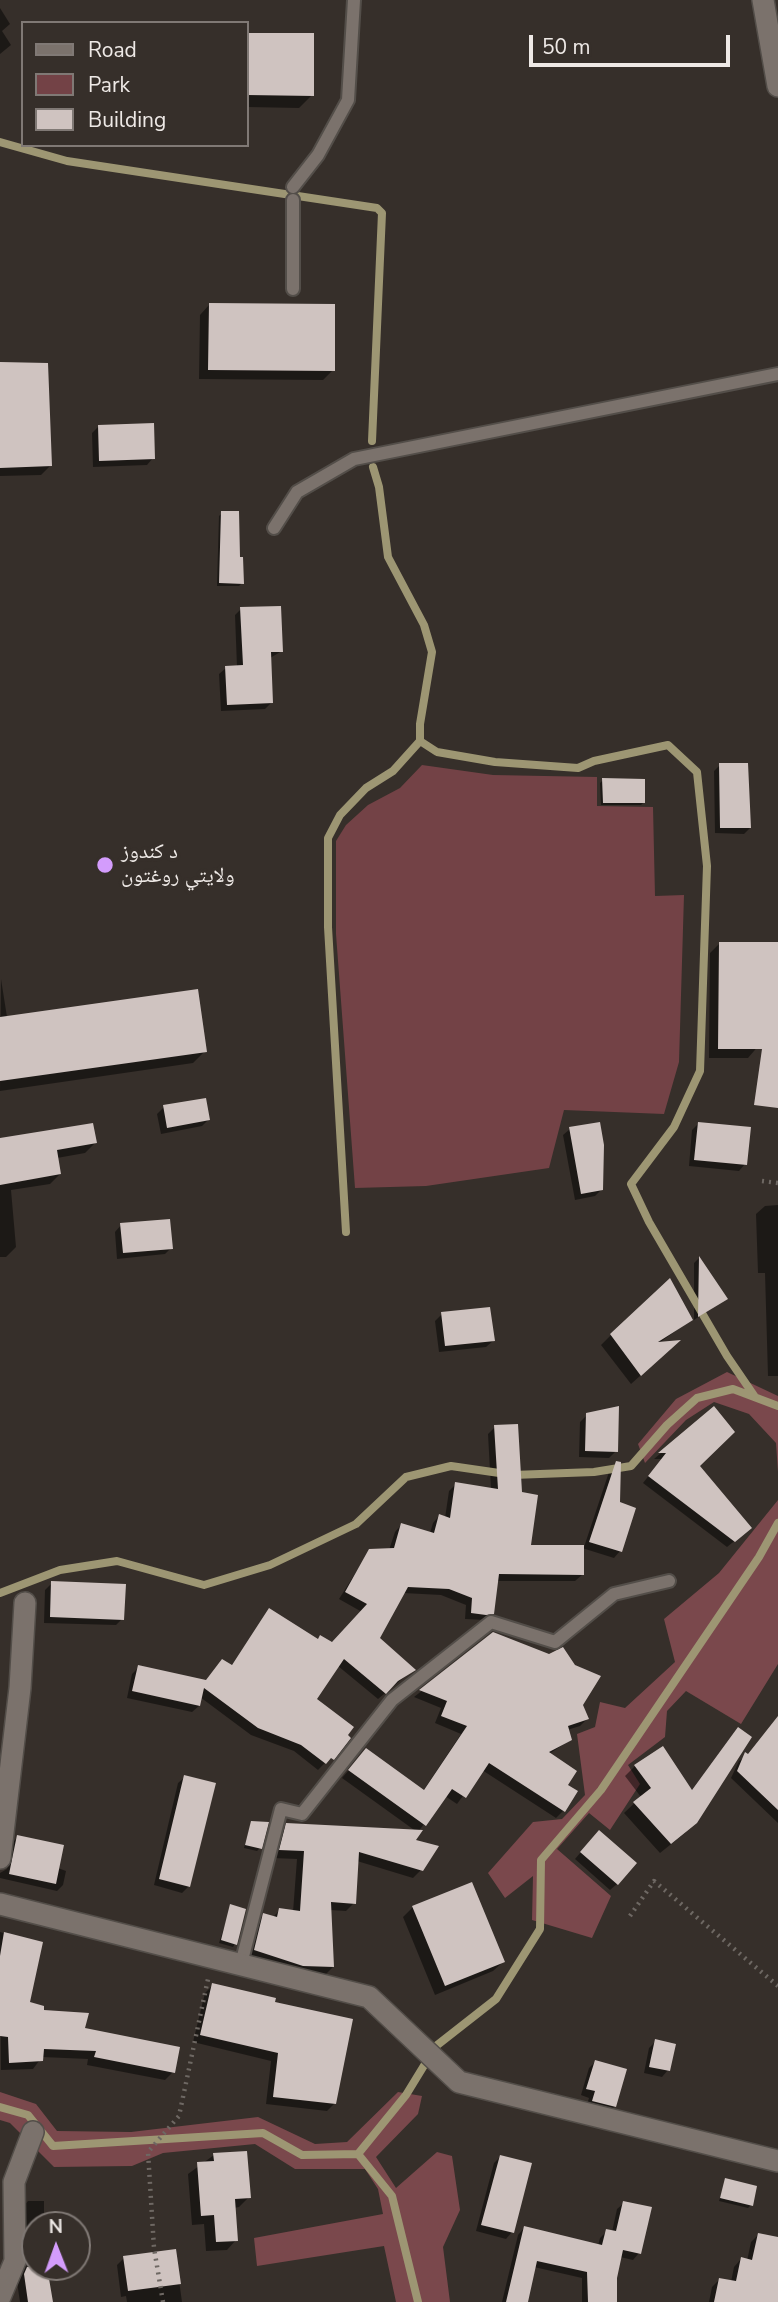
<!DOCTYPE html>
<html>
<head>
<meta charset="utf-8">
<style>
	body { margin:0 }
	#map { position:relative; width:778px; height:2302px; overflow:hidden; background:#362f2a; font-family:"Nunito Sans",sans-serif }
	canvas { display:block }
	.legend { position:absolute; left:21px; top:21px; width:228px; height:126px; box-sizing:border-box; background:#362f2a; border:2px solid #807975; margin:0; padding:9px 12px; list-style:none; font-size:21px; color:#eee9e6 }
	.legend li { display:flex; align-items:center; gap:14px; height:35px }
	.legend b { width:35px; border:2px solid #807975 }
	.north { position:absolute; left:21px; top:2211px; width:70px; height:70px; box-sizing:border-box; background:#362f2a; border:2px solid #807975; border-radius:50%; rotate:359deg; font-size:19px; font-weight:700; line-height:28px; text-align:center; color:#eee9e6 }
	.north::after { content:''; display:block; margin:auto; width:24px; height:32px; background:#d39cfc; clip-path:polygon(50% 0,100% 100%,50% 72%,0 100%) }
	.scale { position:absolute; left:529px; top:35px; width:201px; height:32px; box-sizing:border-box; border:4px solid #eee9e6; border-top:0; padding-left:9px; font-size:21px; line-height:24px; white-space:nowrap; color:#eee9e6; -webkit-text-stroke:5px #362f2a; paint-order:stroke }
</style>
</head>
<body>
<div id="map">
<canvas width="778" height="2302"></canvas>
<ul class="legend">
<li><b style="height:9px;background:#7b726c"></b>Road</li>
<li><b style="height:19px;background:#734246"></b>Park</li>
<li><b style="height:19px;background:#cfc3c0"></b>Building</li>
</ul>
<div class="north">N</div>
<div class="scale">50 m</div>
</div>
<script>
const ctx = document.querySelector('canvas').getContext('2d');
ctx.lineJoin = 'round';
function fillPath(path, color) {
  ctx.fillStyle = color;
  ctx.fill(path, 'evenodd');
}
function shape(rows) {
  const path = new Path2D();
  for (const r of rows) {
    path.moveTo(r[0], r[1]);
    for (let i = 2; i < r.length; i += 2) path.lineTo(r[i], r[i + 1]);
  }
  return path;
}
function stroke(path, color, width, dash) {
  ctx.strokeStyle = color;
  ctx.lineWidth = width;
  ctx.lineCap = dash ? 'butt' : 'round';
  ctx.setLineDash(dash || []);
  ctx.stroke(path);
}
function write(font, color, halo, rows, align = 'center') {
  ctx.font = font + ' "Nunito Sans","Noto Naskh Arabic",sans-serif';
  ctx.lineWidth = 7;
  ctx.setLineDash([]);
  ctx.textBaseline = 'middle';
  ctx.strokeStyle = halo;
  ctx.fillStyle = color;
  for (const [text, x, y, turn = 0] of rows) {
    ctx.save();
    ctx.translate(x, y);
    ctx.rotate((+turn || 0) * Math.PI / 180);
    ctx.textAlign = isNaN(turn) ? turn : align;
    if (halo) ctx.strokeText(text, 0, 0);
    ctx.fillText(text, 0, 0);
    ctx.restore();
  }
}
const green = shape([
	[422,765,493,775,597,777,597,806,653,807,655,896,684,895,679,1062,664,1114,564,1110,549,1168,426,1186,355,1188,336,934,336,841,346,825,368,805,400,788]
]);
const forest = shape([
	[727,1372,778,1396,778,1472,776,1443,749,1414,714,1402,686,1420,645,1463,638,1444,676,1399],
	[778,1500,778,1664,741,1724,686,1691,667,1711,665,1737,628,1765,640,1784,610,1830,589,1813,557,1849,611,1896,592,1938,532,1920,533,1876,505,1898,488,1873,533,1822,562,1819,585,1795,577,1734,595,1727,600,1702,625,1708,675,1662,664,1619,719,1573],
	[0,2092,36,2104,57,2131,131,2132,258,2117,315,2144,347,2142,398,2092,422,2096,418,2114,376,2157,396,2188,437,2152,452,2156,460,2210,443,2247,450,2302,396,2302,384,2246,257,2266,254,2238,383,2214,378,2189,365,2169,295,2169,255,2144,163,2153,132,2166,54,2167,10,2123,0,2120]
]);
const shadow = shape([
	[0,8,10,24,2,31,11,45,0,54],
	[247,34,313,35,312,95,299,108,247,107],
	[209,305,333,370,323,380,199,379,200,315],
	[0,364,50,466,41,475,0,476],
	[98,427,153,458,147,465,93,467,92,433],
	[222,513,238,558,242,583,239,586,217,586,219,516],
	[241,609,282,651,270,658,271,703,265,709,221,711,219,674,226,668,237,667,235,615],
	[720,765,750,828,744,834,715,833,714,771],
	[603,780,644,802,641,805,601,805,600,783],
	[720,943,778,944,778,1023,748,1058,709,1058,710,953],
	[1,979,7,1017,205,1051,193,1063,0,1091],
	[164,1107,208,1120,202,1126,161,1134,157,1114],
	[699,1123,745,1164,739,1171,689,1166,692,1130],
	[570,1129,601,1190,595,1196,575,1200,563,1135],
	[0,1140,95,1143,85,1153,57,1158,60,1174,50,1184,11,1190,16,1247,6,1257,0,1257],
	[778,1205,778,1376,768,1376,765,1273,758,1273,756,1214,765,1206],
	[121,1225,171,1248,165,1254,117,1259,115,1232],
	[699,1258,725,1299,694,1320,694,1263],
	[442,1314,493,1341,486,1347,439,1352,435,1321],
	[691,1320,659,1343,669,1350,631,1384,601,1345,611,1335],
	[713,1409,698,1466,743,1534,727,1547,643,1483,662,1459,654,1459],
	[587,1415,616,1451,609,1458,579,1457,580,1422],
	[495,1427,520,1494,529,1547,584,1547,610,1469,617,1463,620,1551,614,1558,582,1548,582,1575,575,1581,496,1581,493,1613,486,1620,465,1619,466,1605,441,1595,403,1593,378,1638,413,1670,378,1699,338,1666,315,1699,349,1738,318,1770,294,1751,251,1735,200,1697,199,1706,192,1712,127,1698,132,1674,139,1667,205,1682,222,1661,231,1666,270,1610,317,1640,332,1644,362,1612,339,1599,370,1550,389,1550,395,1532,401,1525,430,1533,433,1523,439,1516,445,1518,449,1491,456,1484,491,1489,488,1434],
	[52,1583,122,1619,116,1625,44,1623,45,1590],
	[494,1634,581,1705,587,1719,580,1726,567,1730,570,1740,549,1754,565,1786,564,1810,556,1818,482,1770,457,1804,445,1796,418,1832,413,1841,421,1870,413,1878,357,1861,354,1903,346,1911,330,1910,333,1967,325,1975,295,1973,247,1958,256,1923,264,1915,272,1918,280,1910,293,1912,297,1859,272,1858,279,1833,287,1825,417,1832,342,1778,366,1750,423,1791,461,1734,435,1723,441,1708,414,1697],
	[778,1719,778,1823,731,1778,739,1761,747,1756],
	[738,1730,685,1833,660,1853,624,1813,641,1797,625,1776,635,1766,691,1791],
	[185,1777,189,1886,182,1893,154,1885,178,1783],
	[251,1823,260,1848,257,1851,244,1848],
	[18,1837,58,1868,66,1871,63,1885,57,1891,0,1878,0,1873,7,1869,12,1843],
	[592,1839,617,1884,610,1890,575,1859],
	[231,1906,235,1944,233,1947,219,1943],
	[413,1907,503,1962,493,1971,435,1995,403,1917],
	[0,1932,41,1944,28,2003,173,2072,165,2080,87,2065,88,2059,42,2057,33,2069,1,2070],
	[213,1985,273,2004,335,2103,327,2111,266,2104,271,2061,193,2042,205,1993],
	[656,2041,668,2070,662,2077,644,2073,649,2048],
	[595,2062,615,2106,608,2113,586,2108,589,2098,581,2095,589,2068],
	[214,2155,249,2197,239,2207,234,2208,236,2240,227,2250,206,2251,204,2224,192,2225,188,2174],
	[500,2157,512,2232,506,2239,476,2231,494,2163],
	[726,2180,751,2205,748,2208,719,2201],
	[28,2201,44,2201,44,2225,35,2225,35,2267,45,2267,51,2302,20,2302,17,2282,21,2209],
	[624,2203,639,2253,633,2260,620,2257,615,2278,615,2302,582,2302,582,2278,534,2267,526,2302,502,2302,518,2235,524,2228,598,2246,600,2238,607,2231,612,2232,617,2209],
	[758,2235,778,2239,778,2302,709,2302,712,2287,720,2279,731,2282,734,2267,741,2259,747,2261,751,2242],
	[175,2251,182,2302,127,2302,126,2296,121,2297,117,2265,124,2258]
]);
const stream = shape([
	[0,142,67,161,377,208,382,213,372,441],
	[373,467,379,487,388,557,424,625,432,652,420,724,420,741,437,752,495,762,578,768,594,761,668,745,697,772,707,866,700,1071,674,1127,631,1184,649,1222,727,1356,755,1397],
	[346,1232,328,927,328,838,340,815,366,788,393,771,420,741],
	[0,1593,60,1570,117,1561,204,1585,270,1565,356,1524,406,1477,451,1466,513,1475,594,1472,631,1466,667,1425,697,1398,733,1389,778,1406],
	[0,2107,28,2115,53,2146,263,2133,302,2155,358,2154,392,2196,418,2302],
	[358,2154,406,2095,436,2046,496,1999,540,1929,541,1860,601,1790,759,1557,778,1523]
]);
const building = shape([
	[247,33,314,33,314,96,247,95],
	[209,303,335,304,335,371,208,370],
	[0,362,48,363,52,466,0,468],
	[154,423,155,459,99,461,98,425],
	[221,511,239,511,240,557,243,557,244,584,219,583],
	[281,606,283,652,271,652,273,703,227,705,225,666,243,665,240,607],
	[719,763,748,763,751,828,720,828],
	[602,778,645,779,645,803,603,803],
	[719,942,778,942,778,1108,754,1105,762,1049,718,1049],
	[198,989,207,1052,0,1081,0,1017],
	[206,1098,210,1120,167,1128,163,1105],
	[600,1122,604,1145,603,1190,581,1194,569,1127],
	[698,1122,751,1127,747,1165,694,1160],
	[93,1123,97,1143,57,1150,61,1174,0,1185,0,1138],
	[170,1219,173,1249,123,1253,120,1223],
	[699,1256,728,1299,698,1317],
	[670,1278,693,1320,658,1342,681,1340,641,1376,610,1334],
	[490,1307,495,1341,445,1346,441,1312],
	[619,1406,618,1452,585,1451,586,1413],
	[714,1406,735,1432,700,1466,752,1528,735,1542,648,1476,666,1453,658,1453],
	[518,1424,522,1492,538,1495,531,1545,584,1545,584,1575,499,1574,494,1614,486,1615,471,1613,472,1598,449,1589,408,1587,380,1638,416,1670,398,1681,386,1694,344,1659,317,1699,354,1727,348,1735,351,1738,334,1760,331,1758,326,1764,301,1745,258,1728,204,1688,200,1706,132,1691,138,1665,206,1680,222,1659,232,1665,269,1608,318,1639,320,1635,332,1642,367,1604,345,1592,369,1549,394,1548,401,1523,434,1533,439,1514,450,1518,455,1482,498,1489,494,1425],
	[616,1461,621,1462,620,1502,636,1508,622,1552,589,1542],
	[51,1581,126,1584,124,1620,50,1617],
	[493,1632,549,1654,563,1647,575,1665,601,1676,583,1705,589,1719,568,1726,572,1740,549,1752,577,1771,568,1785,578,1791,565,1812,489,1763,466,1798,452,1789,426,1826,348,1770,366,1748,424,1790,467,1726,441,1716,447,1701,419,1690],
	[778,1716,778,1810,737,1771,745,1752,748,1754],
	[738,1727,752,1737,697,1823,671,1844,633,1802,651,1788,634,1765,663,1746,692,1790],
	[184,1775,216,1783,190,1887,159,1879],
	[251,1821,269,1822,262,1849,245,1845],
	[286,1823,423,1830,416,1840,439,1846,423,1871,359,1852,356,1904,331,1902,334,1967,303,1966,254,1950,263,1913,277,1917,279,1908,300,1911,304,1851,279,1850],
	[599,1830,637,1863,618,1885,580,1852],
	[17,1835,64,1845,56,1884,9,1874],
	[472,1882,505,1962,445,1986,412,1906],
	[230,1904,246,1909,237,1945,221,1940],
	[4,1932,43,1942,30,2002,44,2006,44,2010,89,2013,85,2028,180,2047,175,2073,94,2057,96,2051,44,2049,43,2061,9,2063,8,2037,0,2036,0,1956],
	[212,1983,276,1998,275,2002,353,2019,336,2104,273,2097,278,2053,200,2035],
	[655,2039,676,2044,670,2071,649,2067],
	[595,2060,627,2069,616,2107,592,2101,595,2091,586,2089],
	[247,2151,251,2198,235,2199,238,2241,216,2242,214,2215,201,2216,197,2162,214,2161,213,2153],
	[500,2155,532,2163,514,2233,481,2225],
	[725,2178,757,2186,753,2206,720,2198],
	[623,2201,652,2207,641,2254,623,2250,617,2278,617,2302,588,2302,587,2272,537,2261,528,2302,506,2302,524,2226,602,2245,606,2229,616,2231],
	[758,2233,778,2237,778,2302,714,2302,719,2278,736,2281,741,2257,752,2260],
	[176,2249,181,2284,128,2291,123,2256],
	[27,2267,47,2267,53,2302,28,2302,24,2274]
]);
const path = shape([
	[762,1181,778,1183],
	[630,1916,654,1881,778,1986],
	[163,2302,154,2248,148,2152,179,2116,208,1979]
]);
const lane = shape([
	[293,187,318,155,348,100,354,0],
	[293,289,293,200],
	[274,528,297,492,354,459,778,374],
	[241,1964,281,1809,302,1814,392,1700,491,1622,555,1642,614,1594,669,1581]
]);
const street = shape([
	[763,0,778,86],
	[0,1858,20,1688,25,1603],
	[0,1904,369,1997,459,2082,778,2161],
	[0,2297,15,2261,14,2182,33,2132]
]);
const markers = [
	[105,865,9,"#d39cfc"]
];
const poiNames = [
	["د کندوز",121,853],
	["ولایتي روغتون",121,877]
];
fillPath(green, '#734246');
fillPath(forest, '#7a484c');
fillPath(shadow, '#0007');
stroke(stream, '#9d9673', 8);
fillPath(building, '#cfc3c0');
stroke(lane, '#534e49', 16);
stroke(street, '#534e49', 24);
stroke(path, '#6e6863', 4.5, [2, 5]);
stroke(lane, '#7b726c', 12);
stroke(street, '#7b726c', 21);
for (const [x, y, r, color] of markers) {
  const dot = new Path2D();
  dot.arc(x, y, r, 0, 2 * Math.PI);
  ctx.fillStyle = color;
  ctx.fill(dot);
  stroke(dot, '#362f2a', 2.5);
}
write('21px', '#eee9e6', '#362f2a', poiNames, 'left');
</script>
</body>
</html>
